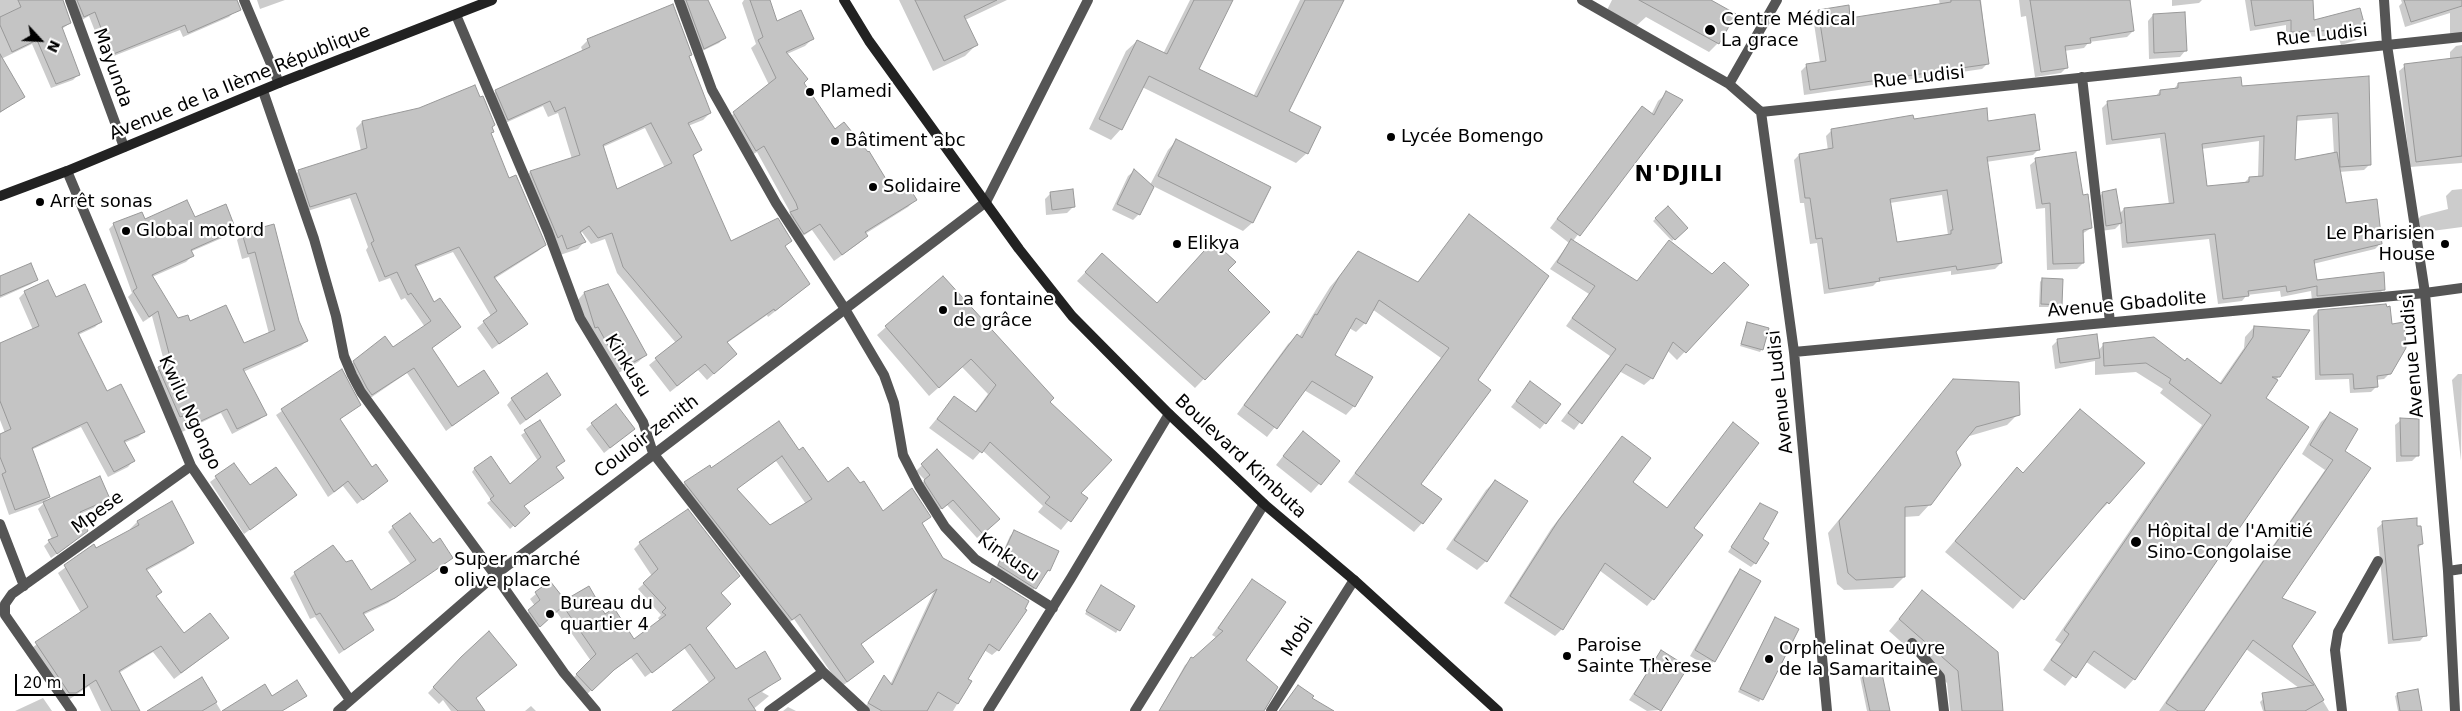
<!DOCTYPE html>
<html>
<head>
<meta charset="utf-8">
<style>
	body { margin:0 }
	#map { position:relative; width:2462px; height:711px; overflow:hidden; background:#fff; font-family:"DejaVu Sans",sans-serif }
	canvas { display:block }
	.north { position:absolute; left:15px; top:15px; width:50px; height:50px; -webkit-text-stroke:4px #fff; paint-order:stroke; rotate:115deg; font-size:14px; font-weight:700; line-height:20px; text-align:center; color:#000 }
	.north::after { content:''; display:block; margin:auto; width:18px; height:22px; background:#000; clip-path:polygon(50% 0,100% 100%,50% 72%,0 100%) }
	.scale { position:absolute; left:15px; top:674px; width:70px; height:22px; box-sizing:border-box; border:2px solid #000; border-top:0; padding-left:6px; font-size:15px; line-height:18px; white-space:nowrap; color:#000; -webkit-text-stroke:4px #fff; paint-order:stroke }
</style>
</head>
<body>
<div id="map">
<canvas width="2462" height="711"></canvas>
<div class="north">N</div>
<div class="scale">20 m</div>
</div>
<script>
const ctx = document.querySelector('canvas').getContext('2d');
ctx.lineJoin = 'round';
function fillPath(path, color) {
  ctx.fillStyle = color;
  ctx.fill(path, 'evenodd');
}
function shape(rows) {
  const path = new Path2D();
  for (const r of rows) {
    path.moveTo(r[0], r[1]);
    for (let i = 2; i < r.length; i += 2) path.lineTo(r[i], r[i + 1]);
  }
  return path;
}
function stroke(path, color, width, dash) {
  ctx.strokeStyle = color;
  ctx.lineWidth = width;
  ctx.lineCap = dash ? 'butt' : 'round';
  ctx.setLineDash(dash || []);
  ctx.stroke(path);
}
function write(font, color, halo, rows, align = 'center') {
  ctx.font = font + ' "DejaVu Sans",sans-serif';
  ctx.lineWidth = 4.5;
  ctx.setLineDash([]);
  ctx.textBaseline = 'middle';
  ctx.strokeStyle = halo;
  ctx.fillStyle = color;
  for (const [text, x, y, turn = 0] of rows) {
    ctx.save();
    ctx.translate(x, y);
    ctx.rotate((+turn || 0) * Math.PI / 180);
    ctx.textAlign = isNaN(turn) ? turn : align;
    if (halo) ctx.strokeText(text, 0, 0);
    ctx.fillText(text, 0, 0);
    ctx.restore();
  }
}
const shadow = shape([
	[0,0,63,0,70,23,62,29,78,75,73,80,51,88,32,44,1,59,24,96,0,113],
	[68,0,229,0,234,12,229,17,183,37,180,30,106,59,89,16,78,22],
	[257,0,285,0,260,9],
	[685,0,707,0,725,37,719,43,698,53,681,5],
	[744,0,768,0,776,23,812,39,805,46,787,54,802,83,835,130,892,190,915,200,908,207,865,234,866,236,859,243,834,261,812,230,797,240,784,220,790,214,789,210,757,152,748,157,726,120,769,85,751,48,756,44,742,3],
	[899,0,1007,0,965,20,976,45,965,56,933,71],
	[1190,0,1232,0,1198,70,1253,97,1300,0,1342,0,1287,112,1307,153,1296,163,1142,87,1121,129,1111,140,1089,129,1126,51,1137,41,1163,54],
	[1612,0,1708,0,1734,14,1718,43,1709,52,1646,17,1636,26,1607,10],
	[1939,0,1981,0,1988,63,1982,69,1804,95,1801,71,1807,65,1820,63,1813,17,1819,11,1849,19,1940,5],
	[2019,0,2129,0,2133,31,2127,37,2089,42,2084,48,2064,51,2067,67,2061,73,2035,77,2026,16,2021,17],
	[2172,0,2202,0,2199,3,2172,6],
	[2245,0,2312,0,2312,22,2365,33,2360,39,2341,45,2338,36,2286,37,2286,25,2250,31],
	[2401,0,2462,0,2462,40,2450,36,2450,13,2405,27,2399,6,2402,3],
	[2153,15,2185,51,2180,57,2149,59,2148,21],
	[588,40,688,57,710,113,703,120,688,126,701,149,692,157,730,243,791,241,784,247,802,290,768,317,767,315,727,343,729,360,707,380,698,370,670,392,649,365,676,343,617,273,605,239,591,244,582,232,580,234,584,242,578,249,560,255,524,179,530,172,572,159,558,113,548,117,543,106,501,125,490,98,496,91,583,52,581,47],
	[645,128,665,168,616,191,603,147],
	[2462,45,2462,163,2410,167,2399,71,2405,66,2450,59,2450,52,2456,46],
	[2368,77,2370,164,2364,170,2339,172,2344,204,2381,243,2375,249,2313,264,2316,281,2384,289,2378,295,2312,301,2311,291,2281,297,2280,291,2247,295,2242,301,2218,304,2209,239,2122,248,2120,224,2115,229,2101,231,2097,198,2103,193,2119,214,2124,209,2169,205,2160,138,2106,145,2102,108,2108,102,2155,97,2160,91,2173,90,2178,84,2241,87],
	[2332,118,2334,154,2294,161,2295,121],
	[2259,141,2258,177,2249,178,2243,184,2205,187,2201,149],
	[1667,93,1681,100,1573,241,1636,282,1712,276,1747,285,1677,360,1667,350,1652,378,1644,385,1619,371,1574,430,1561,421,1610,356,1566,326,1589,294,1550,269,1569,243,1550,228,1634,116,1642,108,1651,115,1658,101],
	[1913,121,1987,123,2039,149,2033,155,1986,162,2001,263,1995,269,1951,275,1951,271,1877,282,1873,286,1824,294,1817,243,1810,244,1804,203,1800,203,1794,160,1799,155,1828,151,1826,136,1831,131],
	[1942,195,1948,235,1896,244,1890,203],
	[362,122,491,128,492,132,490,134,508,179,544,245,538,251,494,279,520,329,492,349,477,328,491,316,453,252,415,267,434,304,459,327,431,349,458,389,497,393,446,431,407,373,366,401,348,368,354,362,392,348,425,327,405,298,401,300,390,278,379,282,366,250,368,247,350,198,304,212,292,178,298,172,361,151,356,128],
	[1176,141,1269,188,1252,223,1243,231,1153,186,1139,214,1133,220,1112,210,1128,176,1134,171,1150,185,1168,150],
	[2036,160,2082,196,2091,228,2082,234,2083,263,2077,269,2047,270,2045,208,2036,209,2030,165],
	[2462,189,2462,227,2417,233,2415,222,2421,216,2448,209,2446,196,2452,190],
	[1051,193,1073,207,1067,213,1046,215,1045,199],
	[1668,207,1686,228,1672,241,1653,221],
	[1470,215,1476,380,1419,484,1422,523,1414,532,1348,482,1441,358,1372,309,1365,323,1356,332,1349,328,1334,356,1354,406,1346,415,1304,390,1267,437,1237,414,1288,344,1297,336,1299,337,1330,287,1359,253,1417,283],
	[194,219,235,229,229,235,190,252,192,256,186,262,152,277,178,319,244,345,269,334,249,257,242,259,237,240,243,234,273,226,298,322,307,341,301,346,243,372,265,415,259,420,232,434,221,413,182,432,153,373,165,365,152,316,143,322,128,297,132,293,109,229,114,224],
	[1094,263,1157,304,1269,312,1195,388,1077,281],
	[0,277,36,280,31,284,0,298],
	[943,277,1048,402,1079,493,1086,499,1061,530,1038,512,1043,506,982,450,973,460,929,428,954,398,974,413,988,394,962,367,929,396,877,335],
	[2042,279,2060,305,2058,307,2039,307,2040,282],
	[25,292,55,299,101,321,95,327,78,335,106,393,144,432,138,437,124,443,133,461,128,467,108,477,81,427,31,450,49,497,43,503,9,515,0,489,0,435,5,433,0,420,0,344,33,330,19,298],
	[584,293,646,355,638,362,613,376,577,301],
	[2318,311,2390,373,2384,379,2376,380,2376,387,2371,392,2350,393,2349,379,2315,380,2313,316],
	[1747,324,1762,349,1760,352,1740,346],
	[2254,327,2279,376,2264,398,2134,679,2125,689,2085,661,2065,686,2043,670,2061,644,2055,640,2202,425,2160,393,2163,389,2136,372,2095,375,2095,361,2055,369,2052,346,2057,341,2098,351,2104,344,2185,362,2219,384,2244,348,2245,337],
	[341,370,360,404,339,420,381,486,357,504,343,486,328,497,276,415],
	[2458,374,2462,374,2461,461,2452,380],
	[1954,380,2018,414,2007,425,1966,437,1954,451,1930,504,1919,516,1904,517,1904,577,1893,588,1844,590,1837,584,1828,533],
	[1531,382,1545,423,1540,429,1511,407],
	[560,395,520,425,507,405,512,399],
	[2330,414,2343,452,2280,599,2290,646,2329,711,2263,711,2260,702,2269,693,2299,688,2246,649,2203,711,2159,711,2325,470,2302,454,2321,422],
	[2401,420,2417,456,2412,461,2396,462,2395,425],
	[540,422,560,465,555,468,559,481,523,507,528,513,510,529,487,503,491,500,472,472,475,468,510,486,538,461,521,435],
	[1733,423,1692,528,1653,599,1647,606,1599,570,1562,629,1555,636,1504,603,1551,529,1622,437,1632,483,1666,509],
	[592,424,634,429,604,453,586,429],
	[1295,441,1339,461,1311,493,1276,465],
	[937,451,998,519,977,538,947,505,935,513,919,486,925,480,916,471],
	[798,452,828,484,882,513,929,517,921,524,943,559,988,584,992,580,998,650,992,655,984,650,967,680,970,682,953,711,868,711,864,709,884,677,890,685,934,591,860,645,867,667,841,687,794,619,786,625,679,488,685,483,711,469],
	[776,461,806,504,770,527,736,489],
	[2143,463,2108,503,2098,513,2096,512,2013,609,1945,552,2017,469,2023,474],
	[234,464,250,487,290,500,244,534,210,482],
	[1495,481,1526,502,1486,561,1477,570,1446,549,1486,490],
	[108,499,103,504,80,514,87,531,51,558,44,546,52,539,38,509,44,503],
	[1760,504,1762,539,1755,563,1751,567,1728,552],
	[137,522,193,542,186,549,146,571,155,597,183,634,220,644,174,679,153,652,119,673,138,711,101,711,89,686,64,703,29,650,81,613,58,573,94,546,96,550,132,531,130,529],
	[2383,523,2416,528,2422,544,2418,548,2425,635,2420,641,2388,644,2377,528],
	[393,527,433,545,452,558,388,603,363,615,373,630,339,654,315,617,310,619,290,578,295,573,345,564,371,592,411,565,388,532],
	[1015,532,1049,570,1031,593,995,570,1010,536],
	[640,543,719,593,705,628,736,671,780,678,762,692,769,696,751,711,672,711,710,684,684,648,645,677,631,658,607,675,585,696,571,680,591,661,556,611,534,632,523,617,535,606,530,599,550,582,564,602,604,616,634,641,660,621,658,618,661,615,638,589,652,576,634,549],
	[1741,570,1714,661,1708,667,1690,656,1735,576],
	[1252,581,1245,660,1261,711,1159,711,1185,665,1217,638,1212,635],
	[1099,589,1133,606,1116,633,1085,614],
	[1922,591,2002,711,1950,711,1947,683,1889,631],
	[1773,621,1797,630,1759,702,1738,692],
	[1661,652,1660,710,1647,711,1629,700],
	[456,664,475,698,483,711,451,711,443,700,439,704,428,693],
	[1862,675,1887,711,1867,711,1860,677],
	[202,679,221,711,149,711],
	[2398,694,2421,711,2398,711,2395,696],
	[43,698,52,711,15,711],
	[531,706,536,711,525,711],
	[788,707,796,711,783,711]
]);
const building = shape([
	[18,0,63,0,71,23,62,27,80,75,56,84,37,40,12,52,0,25,0,17,21,7,18,0],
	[77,0,237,0,241,10,188,33,185,25,111,55,95,12,84,17,77,0],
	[686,0,708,0,726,38,704,49,686,0],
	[750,0,770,0,777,21,801,10,814,39,786,52,808,79,804,83,835,129,844,122,868,152,869,151,892,189,905,181,917,200,865,232,868,236,842,255,820,224,804,234,790,212,798,209,796,203,764,146,756,151,733,112,776,78,758,40,763,37,750,0],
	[915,0,997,0,964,16,978,45,944,61,915,0],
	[1194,0,1233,0,1199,69,1257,97,1305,0,1344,0,1289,111,1321,127,1308,154,1149,76,1122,130,1099,119,1137,40,1167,54,1194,0],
	[1639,0,1711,0,1736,14,1719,44,1639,0],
	[1951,0,1980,0,1989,64,1810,90,1806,64,1826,61,1818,10,1849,5,1850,18,1951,2,1951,0],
	[2030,0,2130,0,2134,31,2090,38,2091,43,2065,46,2068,68,2041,72,2030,0],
	[2251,0,2313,0,2314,20,2360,8,2367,34,2346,40,2344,30,2291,32,2291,20,2255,26,2251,0],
	[2404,0,2462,0,2462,6,2411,22,2404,0],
	[673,4,692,55,689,56,711,113,688,123,702,150,693,155,731,241,778,218,792,241,785,246,810,284,775,311,774,309,727,342,737,354,714,374,705,364,677,386,655,358,682,337,623,267,612,233,598,238,589,226,580,232,586,242,567,249,562,235,558,238,530,171,580,155,565,107,555,112,550,101,508,120,495,90,590,47,587,39,673,4],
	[651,123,672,163,617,189,603,145,651,123],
	[2185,12,2187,51,2154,53,2153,14,2185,12],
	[0,54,25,97,0,112,0,54],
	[2462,57,2462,156,2416,162,2404,64,2462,57],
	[2369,76,2371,165,2340,167,2338,113,2297,116,2295,160,2337,152,2346,203,2377,199,2382,244,2314,260,2317,280,2384,272,2385,290,2317,296,2317,286,2287,292,2286,286,2248,291,2249,296,2223,299,2215,234,2127,243,2124,208,2174,203,2165,133,2112,140,2107,101,2160,95,2160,90,2178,88,2178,83,2241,77,2242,86,2369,76],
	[2264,136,2263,176,2249,177,2249,182,2207,186,2202,144,2264,136],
	[475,85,480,97,483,96,495,125,492,127,494,132,491,133,509,178,516,175,546,245,494,277,528,324,499,344,483,321,497,311,459,247,415,265,434,302,440,298,461,327,432,348,458,387,484,370,499,393,452,426,414,368,372,395,367,388,353,361,385,336,393,347,431,321,411,293,408,295,397,272,385,277,371,243,374,241,356,193,310,207,298,170,367,148,362,121,419,108,475,85],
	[1666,91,1683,100,1580,236,1557,219,1642,106,1654,115,1666,91],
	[1987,108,1988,121,2035,114,2040,150,1987,157,2002,263,1957,270,1956,266,1879,278,1880,281,1829,289,1822,238,1816,239,1810,198,1805,198,1799,154,1833,148,1831,129,1913,115,1914,119,1987,108],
	[1947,190,1953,230,1951,230,1951,234,1897,242,1890,199,1947,190],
	[1176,139,1271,187,1253,223,1158,176,1176,139],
	[2076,152,2083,195,2088,194,2092,228,2083,230,2084,263,2053,264,2050,203,2042,204,2035,158,2076,152],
	[1134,169,1154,187,1140,215,1117,204,1134,169],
	[1073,189,1075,207,1052,210,1050,192,1073,189],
	[2116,189,2122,223,2106,226,2102,192,2116,189],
	[187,200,195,217,226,204,236,230,191,250,194,256,152,275,178,318,188,315,190,321,226,305,244,343,275,330,255,252,248,254,242,233,274,224,299,321,308,341,243,369,267,415,237,429,227,409,188,427,183,416,180,417,158,367,171,361,158,311,149,317,133,291,137,288,113,223,142,212,145,219,187,200],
	[1668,206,1688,228,1675,240,1655,218,1668,206],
	[1469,214,1549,276,1478,380,1491,390,1421,484,1442,499,1423,524,1355,473,1449,348,1379,300,1366,324,1356,318,1335,355,1373,377,1355,407,1312,381,1277,429,1244,405,1297,334,1302,338,1315,314,1317,315,1339,277,1358,251,1418,282,1469,214],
	[1571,239,1637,281,1669,240,1712,274,1724,262,1749,285,1686,353,1673,342,1653,379,1626,364,1582,424,1568,413,1616,349,1572,318,1595,286,1557,262,1571,239],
	[1213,241,1236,262,1228,270,1270,312,1205,380,1085,272,1102,253,1157,303,1213,241],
	[31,263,38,280,0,296,0,276,31,263],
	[943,276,1054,398,1050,402,1112,460,1081,493,1088,498,1071,522,1045,503,1050,497,990,442,982,453,937,419,954,396,976,412,996,385,971,359,939,388,885,326,943,276],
	[2042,278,2063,279,2062,305,2041,304,2042,278],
	[48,280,56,297,85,284,102,322,78,333,107,391,121,384,145,432,124,441,135,461,114,472,87,422,32,448,50,497,15,510,2,474,6,472,0,457,0,434,11,429,0,401,0,343,39,326,24,291,48,280],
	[608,284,647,355,621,369,598,327,595,328,584,292,608,284],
	[2386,304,2387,307,2390,306,2392,324,2404,322,2406,348,2391,374,2377,376,2378,387,2354,389,2353,374,2320,375,2318,310,2386,304],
	[1747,322,1769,328,1763,350,1741,344,1747,322],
	[2254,326,2310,330,2280,377,2272,377,2278,380,2266,398,2309,427,2135,680,2094,651,2076,678,2051,660,2069,634,2064,630,2211,415,2169,383,2171,379,2146,363,2104,366,2103,343,2154,337,2185,361,2187,358,2221,384,2253,337,2254,326],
	[2097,334,2100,358,2060,363,2057,339,2097,334],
	[342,369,361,405,340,419,372,467,376,464,388,481,363,500,348,481,334,492,281,409,342,369],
	[547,373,561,395,526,420,511,398,547,373],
	[1953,379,2019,382,2020,415,1976,427,1956,452,1961,465,1931,505,1905,507,1905,577,1856,580,1848,573,1839,521,1953,379],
	[1530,381,1561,404,1546,424,1516,401,1530,381],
	[616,404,635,429,610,448,591,423,616,404],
	[2080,409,2145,463,2109,504,2107,502,2024,600,1955,541,2017,467,2023,473,2080,409],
	[2330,412,2358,429,2345,451,2371,468,2282,598,2316,612,2292,646,2324,700,2305,711,2265,711,2262,693,2314,685,2253,640,2204,711,2178,711,2166,703,2333,460,2310,445,2330,412],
	[2400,418,2419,419,2419,456,2401,456,2400,418],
	[540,420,565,461,556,467,564,478,524,506,530,513,515,527,490,499,494,496,474,468,491,456,510,484,541,457,524,430,540,420],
	[779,421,799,450,803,447,828,482,848,467,860,483,864,481,883,511,912,488,931,517,922,523,943,558,990,583,992,578,1029,601,1025,609,1027,610,999,651,989,644,968,679,972,681,958,704,938,692,927,711,882,711,868,703,884,675,892,685,937,589,861,644,874,662,847,682,800,614,792,620,684,482,710,465,711,468,779,421],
	[782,456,812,499,770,525,737,489,782,456],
	[1733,422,1759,443,1694,528,1703,535,1654,600,1605,563,1563,630,1510,596,1558,521,1622,436,1651,458,1633,482,1667,508,1733,422],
	[1303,431,1340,461,1321,485,1283,456,1303,431],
	[937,449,1000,519,983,534,953,500,942,509,925,483,924,480,930,475,921,464,937,449],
	[234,463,250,485,276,467,297,495,250,530,215,476,234,463],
	[100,476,110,499,80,512,88,531,57,554,48,540,58,536,43,502,100,476],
	[1495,480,1528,501,1487,562,1454,540,1495,480],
	[172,501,194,543,146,569,162,592,156,596,184,633,210,613,229,638,181,673,161,646,119,671,140,711,112,711,96,680,76,693,69,693,35,642,88,607,64,565,94,544,96,548,139,525,137,521,172,501],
	[1760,503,1778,512,1763,539,1769,543,1756,564,1731,547,1760,503],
	[688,509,740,576,721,593,731,604,706,628,736,669,765,651,781,679,748,699,756,711,672,711,715,678,690,644,652,673,637,653,614,670,592,691,576,674,596,654,563,606,540,627,528,610,540,600,535,592,550,581,565,600,589,586,605,614,614,608,634,639,666,615,662,612,666,608,643,583,658,569,639,542,688,509],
	[410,513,433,543,440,538,453,558,395,598,363,613,374,630,344,650,320,613,316,615,294,572,333,545,346,562,352,560,371,590,416,560,392,526,410,513],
	[2417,518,2417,526,2421,526,2423,544,2418,545,2427,636,2393,640,2382,521,2417,518],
	[1014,530,1059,551,1050,571,1048,570,1036,589,998,565,1014,530],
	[1740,569,1761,581,1715,662,1695,650,1740,569],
	[1252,579,1286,602,1246,660,1278,687,1264,711,1159,711,1191,657,1193,658,1223,631,1218,628,1252,579],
	[1101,585,1135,606,1120,631,1086,611,1101,585],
	[1922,590,1998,652,2003,711,1962,711,1958,671,1899,619,1922,590],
	[1775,617,1799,629,1763,700,1740,689,1775,617],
	[489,631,517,665,476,698,485,711,458,711,433,687,461,657,489,631],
	[1661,650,1688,667,1661,711,1634,694,1661,650],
	[1881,669,1890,711,1870,711,1862,674,1881,669],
	[202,677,217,702,202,711,147,711,202,677],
	[297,680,307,696,282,711,222,711,265,684,272,696,297,680],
	[1298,685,1314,696,1312,698,1334,711,1279,711,1298,685],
	[2418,689,2422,711,2400,711,2397,693,2418,689]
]);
const lane = shape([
	[1912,643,1940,677,1944,711],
	[2342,711,2335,650,2338,632,2378,561]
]);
const street = shape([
	[70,0,124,147],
	[244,0,279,83],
	[679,0,712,90,776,203,845,309,884,375,894,403,903,455,919,486,945,527,975,559,1053,608],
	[1582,0,1729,84,1761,112,1794,352,1827,711],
	[2384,0,2387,45,2425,293,2448,571,2455,711],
	[456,15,548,232,580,318,643,422,653,453,823,672,865,711],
	[2082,77,2110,322],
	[1729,84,1777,0],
	[263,91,314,239,336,316,344,356,352,375,361,392,495,575,564,673,596,711],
	[1761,112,2462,37],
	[67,171,191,466,350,700],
	[1794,352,2425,293,2462,288],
	[0,524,24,586],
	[2448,571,2462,569],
	[72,711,5,615,5,604,12,594,191,466],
	[338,711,495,575,986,202,1088,0],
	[769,711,823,672],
	[988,711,1071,578,1169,414],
	[1135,711,1264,504],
	[1271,711,1354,580]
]);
const secondary = shape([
	[844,0,869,41,1019,249,1072,316,1169,414,1264,504,1354,580,1498,711],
	[0,196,67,171,279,83,492,0]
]);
const markers = [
	[1710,30,6,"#000"],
	[810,92,5,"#000"],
	[1391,137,5,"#000"],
	[835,141,5,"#000"],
	[873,187,5,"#000"],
	[40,202,5,"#000"],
	[126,231,5,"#000"],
	[1177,244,5,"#000"],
	[2445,244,5,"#000"],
	[943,310,5,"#000"],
	[2136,542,6,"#000"],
	[444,570,5,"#000"],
	[550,614,5,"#000"],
	[1567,656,5,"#000"],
	[1769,659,5,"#000"]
];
const poiNames = [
	["Centre Médical",1721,20],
	["La grace",1721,41],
	["Plamedi",820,92],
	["Lycée Bomengo",1401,137],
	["Bâtiment abc",845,141],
	["Solidaire",883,187],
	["Arrêt sonas",50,202],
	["Global motord",136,231],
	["Le Pharisien",2435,234,"right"],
	["House",2435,255,"right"],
	["Elikya",1187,244],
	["La fontaine",953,300],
	["de grâce",953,321],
	["Hôpital de l'Amitié",2147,532],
	["Sino-Congolaise",2147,553],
	["Super marché",454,560],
	["olive place",454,581],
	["Bureau du",560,604],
	["quartier 4",560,625],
	["Paroise",1577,646],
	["Sainte Thèrese",1577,667],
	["Orphelinat Oeuvre",1779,649],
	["de la Samaritaine",1779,670]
];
const streetNames = [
	["Rue Ludisi",2322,36,-6],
	["Mayunda",112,68,70],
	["Rue Ludisi",1919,78,-6],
	["Avenue de la IIème République",240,83,-22],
	["Avenue Gbadolite",2127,305,-5],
	["Avenue Ludisi",2413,356,-95],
	["Kinkusu",627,366,58],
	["Avenue Ludisi",1781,392,-96],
	["Kwilu Ngongo",189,413,65],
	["Couloir zenith",647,437,-37],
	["Boulevard Kimbuta",1240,457,43],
	["Mpese",98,513,-36],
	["Kinkusu",1008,558,35],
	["Mobi",1298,637,-58]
];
const districtNames = [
	["N'DJILI",1679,175]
];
fillPath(shadow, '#0003');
fillPath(building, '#c4c4c4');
stroke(building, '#999', 1);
stroke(lane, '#555', 10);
stroke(street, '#555', 10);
stroke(secondary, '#222', 10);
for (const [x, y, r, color] of markers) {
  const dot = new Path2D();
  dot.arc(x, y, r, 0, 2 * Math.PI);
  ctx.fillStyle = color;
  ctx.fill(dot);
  stroke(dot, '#fff', 2);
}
write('18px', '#000', '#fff', poiNames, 'left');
write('18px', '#000', '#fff', streetNames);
ctx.letterSpacing = '1px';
write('bold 22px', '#000', '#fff', districtNames);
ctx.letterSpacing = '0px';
</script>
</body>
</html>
